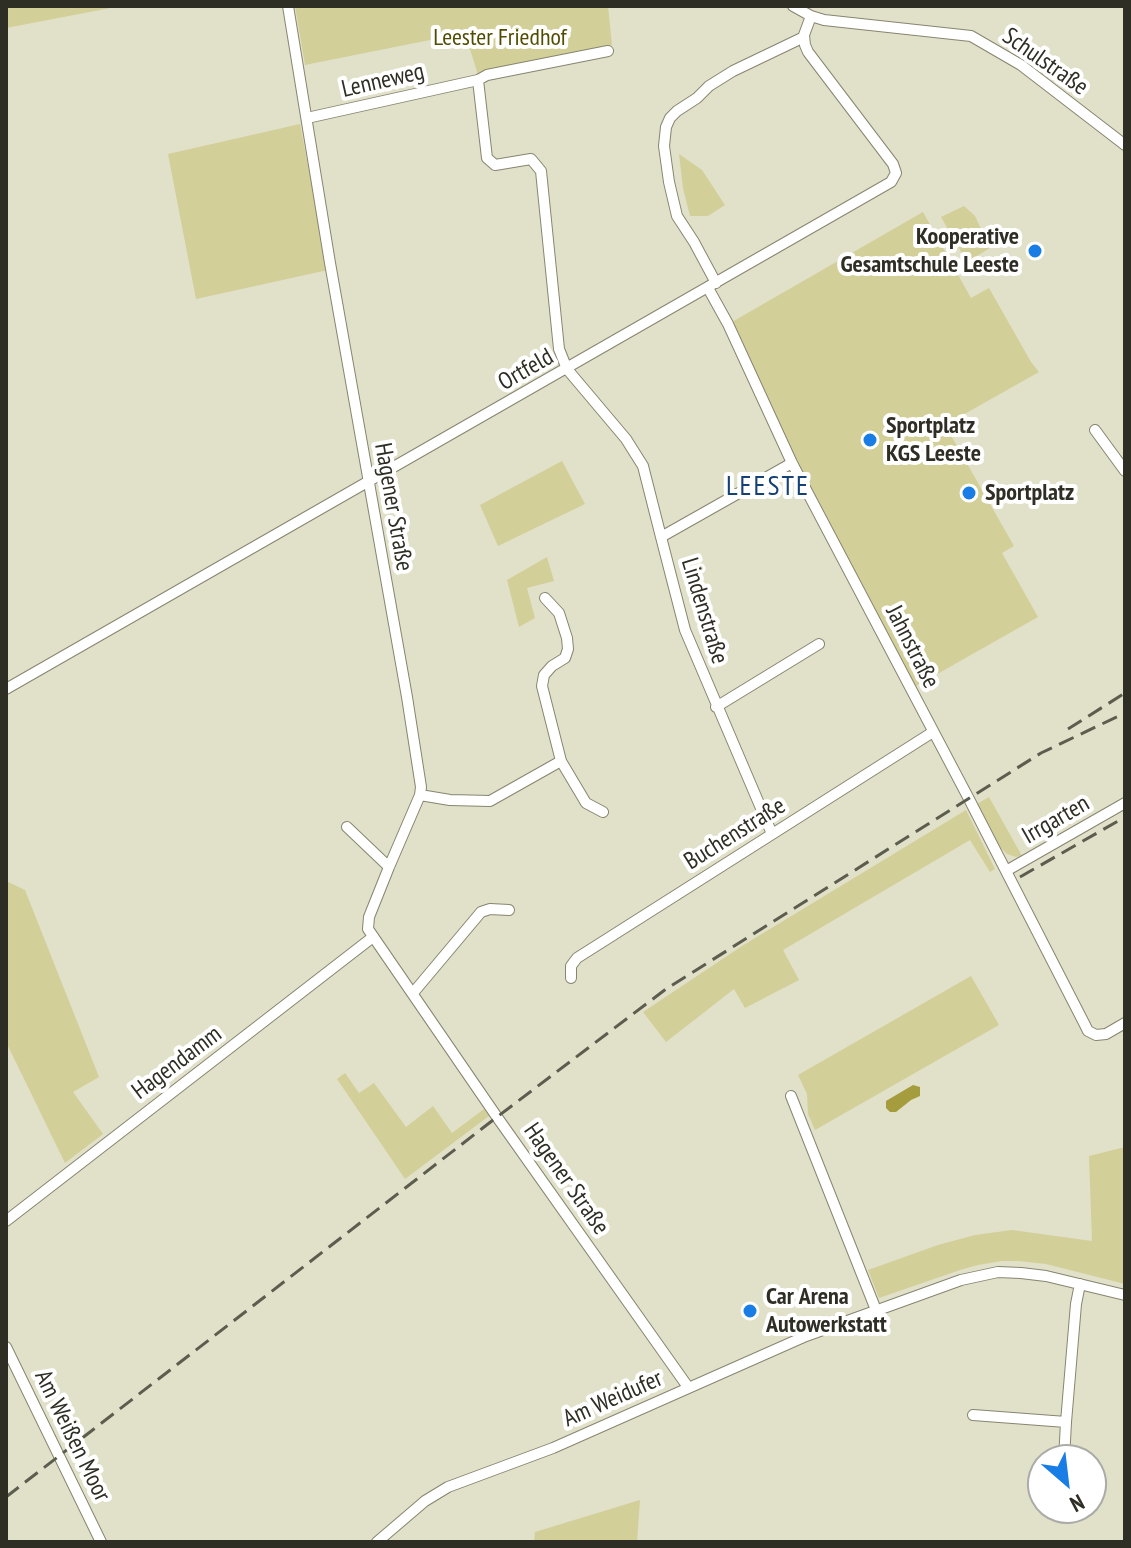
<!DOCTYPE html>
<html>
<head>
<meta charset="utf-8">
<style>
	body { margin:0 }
	#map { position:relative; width:1131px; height:1548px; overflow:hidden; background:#e1e0c8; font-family:"PT Sans Narrow",sans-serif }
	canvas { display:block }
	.frame { position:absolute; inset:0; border:8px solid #2e2e25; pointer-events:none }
	.north { position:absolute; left:1027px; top:1444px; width:80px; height:80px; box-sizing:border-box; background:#fff; border:2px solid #ababa8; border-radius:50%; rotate:152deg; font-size:22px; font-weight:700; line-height:32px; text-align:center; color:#2e2e25 }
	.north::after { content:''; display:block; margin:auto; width:28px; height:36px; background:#187de5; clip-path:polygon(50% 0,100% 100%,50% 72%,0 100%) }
</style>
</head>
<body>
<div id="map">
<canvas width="1131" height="1548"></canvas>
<div class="frame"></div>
<div class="north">N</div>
</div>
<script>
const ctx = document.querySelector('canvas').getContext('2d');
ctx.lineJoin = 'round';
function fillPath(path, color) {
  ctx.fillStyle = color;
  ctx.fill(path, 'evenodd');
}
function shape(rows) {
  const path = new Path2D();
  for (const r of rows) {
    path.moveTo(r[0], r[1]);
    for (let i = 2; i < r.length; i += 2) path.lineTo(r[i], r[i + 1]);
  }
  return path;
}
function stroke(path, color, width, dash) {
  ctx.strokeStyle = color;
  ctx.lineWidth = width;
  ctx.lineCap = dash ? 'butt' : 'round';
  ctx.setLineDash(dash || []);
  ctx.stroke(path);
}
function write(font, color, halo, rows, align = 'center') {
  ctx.font = font + ' "PT Sans Narrow",sans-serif';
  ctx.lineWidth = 8;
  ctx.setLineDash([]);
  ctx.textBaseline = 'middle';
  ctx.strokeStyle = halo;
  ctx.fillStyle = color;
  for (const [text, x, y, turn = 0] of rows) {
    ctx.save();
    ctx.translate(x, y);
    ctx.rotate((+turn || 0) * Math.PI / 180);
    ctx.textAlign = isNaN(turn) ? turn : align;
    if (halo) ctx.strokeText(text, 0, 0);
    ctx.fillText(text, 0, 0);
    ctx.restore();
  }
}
const green = shape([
	[6,6,121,6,6,28],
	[295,6,608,6,612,45,478,75,465,33,305,65],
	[300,124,328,270,196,299,168,154],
	[679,154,702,170,725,205,708,216,690,216,683,188],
	[964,206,975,216,990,248,967,262,941,217],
	[923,212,971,298,989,288,1031,362,1039,372,945,425,1014,546,1002,553,1038,617,916,686,794,455,732,322],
	[562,461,585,504,498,546,480,505],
	[547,557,554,581,527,588,535,618,519,627,507,580],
	[989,797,1022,856,1016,857,1007,854,999,846,977,804],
	[966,810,995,869,990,872,970,840,783,950,799,980,745,1008,734,989,666,1042,643,1012,742,946],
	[6,881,25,890,99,1077,73,1092,103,1134,65,1163,6,1042],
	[971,976,999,1025,815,1130,808,1114,807,1094,798,1075],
	[345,1073,359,1093,374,1083,406,1127,433,1106,452,1133,484,1109,489,1116,405,1179,337,1079],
	[1125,1147,1125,1284,1046,1264,1018,1261,1002,1261,978,1265,960,1270,879,1298,868,1270,938,1245,975,1235,1012,1230,1092,1241,1089,1156],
	[640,1500,637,1542,534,1542,535,1532]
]);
const water = shape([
	[913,1085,920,1087,920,1096,911,1100,896,1112,890,1112,886,1108,886,1101]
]);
const minor = shape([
	[288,6,330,263,407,697,421,787,420,795,389,867,369,917,368,929,497,1117,688,1387],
	[793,6,811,16,824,20,971,36,1021,65,1125,145],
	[478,80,487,158,495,165,531,159,541,171,559,349,567,369,626,439,643,466,661,537],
	[307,118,478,80,487,75,608,51],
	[716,283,694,242,677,216,669,182,664,146,666,127,670,118,677,111,697,98,709,86,733,71,804,37],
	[708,288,728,324,792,463,969,799,1084,1023,1088,1031,1096,1035,1106,1034,1125,1023],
	[1095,430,1125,471],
	[545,598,559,613,567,638,568,649,565,658,552,666,544,675,542,686,561,761],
	[6,689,891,182,896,173,893,164,808,52,805,45,804,35,811,16],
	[716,707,819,644],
	[420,795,450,800,490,801,561,761,586,803,603,812],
	[347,827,389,867],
	[772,834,685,630,661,537,792,463],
	[1006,871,1125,803],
	[571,978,571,966,577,958,933,732],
	[413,993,481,912,490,909,509,910],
	[791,1096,876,1310],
	[6,1221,373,937],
	[6,1347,101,1542],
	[973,1415,1066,1422,1076,1304,1080,1284],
	[1064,1460,1066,1422],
	[377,1542,425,1501,448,1487,553,1448,806,1336,961,1280,998,1272,1021,1273,1046,1276,1125,1295]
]);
const rail = shape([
	[1068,729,1125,693],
	[1020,877,1125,817],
	[6,1497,497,1117,666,989,1041,753,1125,713]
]);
const markers = [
	[1035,251,8,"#187de5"],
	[870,440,8,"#187de5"],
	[969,493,8,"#187de5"],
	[750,1311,8,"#187de5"]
];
const parkNames = [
	["Leester Friedhof",500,38]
];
const streetNames = [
	["Schulstraße",1045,62,35],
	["Lenneweg",383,81,-13],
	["Ortfeld",526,370,-30],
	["Hagener Straße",393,507,80],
	["Lindenstraße",704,611,73],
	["Jahnstraße",912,647,63],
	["Irrgarten",1056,820,-30],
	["Buchenstraße",735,834,-32],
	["Hagendamm",177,1063,-37],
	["Hagener Straße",566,1179,55],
	["Am Weidufer",613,1399,-24],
	["Am Weißen Moor",72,1436,64]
];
const poiNames = [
	["Kooperative",1019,237,"right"],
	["Gesamtschule Leeste",1019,265,"right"],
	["Sportplatz",886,426],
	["KGS Leeste",886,454],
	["Sportplatz",985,493],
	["Car Arena",766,1297],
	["Autowerkstatt",766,1325]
];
const quarterNames = [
	["LEESTE",768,487]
];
fillPath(green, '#d3cf99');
fillPath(water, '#a49c3d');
stroke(minor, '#878570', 12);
stroke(minor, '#fff', 10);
stroke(rail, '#5c5c4f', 3, [16, 8]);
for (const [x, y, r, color] of markers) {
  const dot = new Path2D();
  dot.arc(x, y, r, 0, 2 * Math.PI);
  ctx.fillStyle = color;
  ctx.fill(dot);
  stroke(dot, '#fff', 3);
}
write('24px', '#524c00', '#fff', parkNames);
write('24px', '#2e2e25', '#fff', streetNames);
write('bold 24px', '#2e2e25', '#fff', poiNames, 'left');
ctx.letterSpacing = '2px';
write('28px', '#154174', '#fff', quarterNames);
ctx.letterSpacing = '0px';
</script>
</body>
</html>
